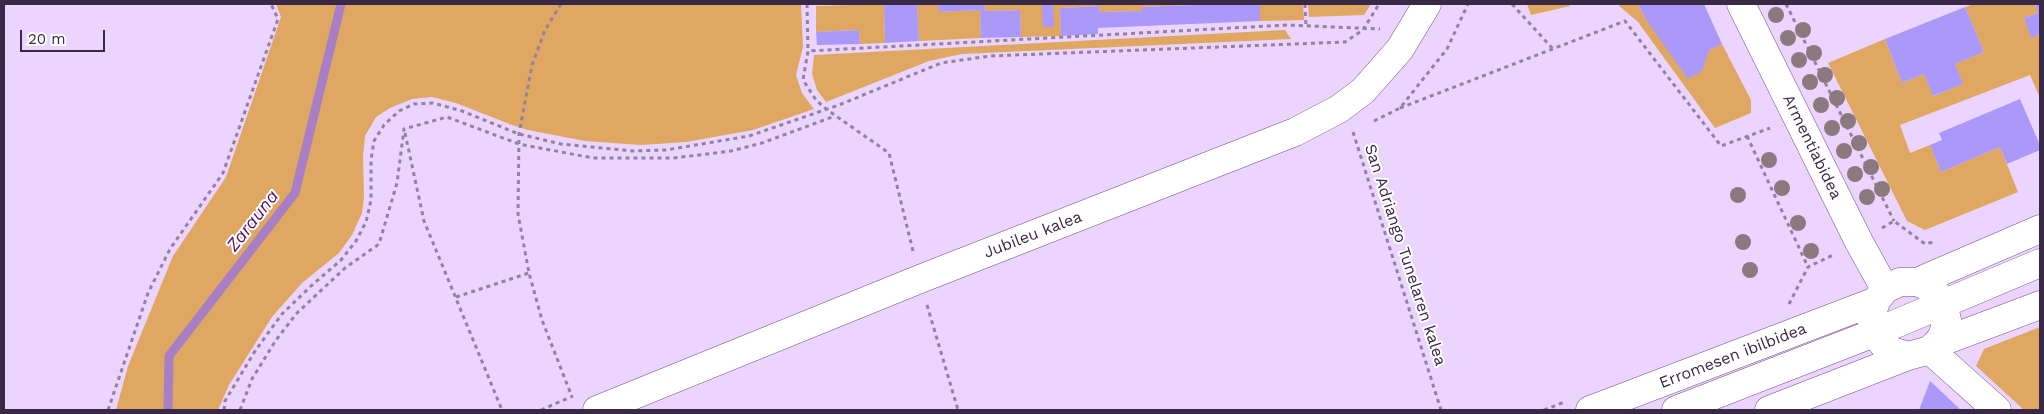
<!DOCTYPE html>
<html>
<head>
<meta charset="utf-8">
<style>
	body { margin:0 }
	#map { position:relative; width:2044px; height:414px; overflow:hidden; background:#ebd4fd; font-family:"Work Sans",sans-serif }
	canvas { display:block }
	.frame { position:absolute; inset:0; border:5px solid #392944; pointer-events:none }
	.scale { position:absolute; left:20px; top:30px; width:85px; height:22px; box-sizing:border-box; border:2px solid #392944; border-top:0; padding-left:6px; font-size:15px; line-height:18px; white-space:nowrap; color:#392944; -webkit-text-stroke:4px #fff; paint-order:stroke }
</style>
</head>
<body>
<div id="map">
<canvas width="2044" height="414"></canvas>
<div class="frame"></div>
<div class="scale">20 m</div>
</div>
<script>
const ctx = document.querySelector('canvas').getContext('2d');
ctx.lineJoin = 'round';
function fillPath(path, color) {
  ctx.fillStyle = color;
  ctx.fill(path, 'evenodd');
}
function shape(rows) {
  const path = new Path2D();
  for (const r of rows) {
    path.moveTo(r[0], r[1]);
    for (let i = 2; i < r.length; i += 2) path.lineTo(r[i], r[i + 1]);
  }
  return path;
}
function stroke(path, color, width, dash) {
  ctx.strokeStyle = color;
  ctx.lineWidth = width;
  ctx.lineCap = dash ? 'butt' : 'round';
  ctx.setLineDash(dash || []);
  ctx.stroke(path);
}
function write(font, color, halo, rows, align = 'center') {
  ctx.font = font + ' "Work Sans",sans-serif';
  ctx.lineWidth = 4;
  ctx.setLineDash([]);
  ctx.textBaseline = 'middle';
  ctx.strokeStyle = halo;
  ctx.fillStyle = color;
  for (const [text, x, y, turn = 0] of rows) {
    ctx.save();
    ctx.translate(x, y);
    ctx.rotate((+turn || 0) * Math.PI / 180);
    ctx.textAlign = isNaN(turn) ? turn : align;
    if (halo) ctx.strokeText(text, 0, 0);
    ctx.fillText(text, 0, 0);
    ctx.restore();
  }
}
const green = shape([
	[276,4,801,4,803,47,796,75,802,93,814,109,753,130,686,142,641,145,585,141,528,130,512,125,456,103,432,97,412,99,390,108,376,117,365,136,363,156,364,198,362,213,352,235,339,253,302,283,272,317,229,385,218,410,116,410,128,366,173,256,226,177,281,17],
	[884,4,885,43,860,44,859,30,816,32,816,6],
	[917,4,938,4,939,12,980,10,981,38,919,41],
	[984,4,1219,4,1142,7,1142,11,1100,12,1099,6,1060,8,1061,36,1021,37,1020,10,985,11],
	[1260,4,1303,4,1304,20,1260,21],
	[1308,4,1371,4,1364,15,1309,17],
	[1527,4,1569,4,1570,6,1531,15],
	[1617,4,1638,4,1647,21,1709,50,1722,44,1751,100,1751,113,1715,128,1638,22],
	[1974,4,2040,4,2035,6,2038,13,2024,18,2031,37,2040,34,2040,98,2030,75,1900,125,1910,153,1930,145,1941,172,2000,147,2018,192,1925,230,1907,221,1828,63,1885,39,1902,83,1924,74,1934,96,1962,84,1955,64,1984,52,1965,7],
	[1285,30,1291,39,962,54,929,61,826,102,817,90,812,74,814,55],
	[2040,327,2040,410,2024,410,1976,366,1984,349]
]);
const stream = shape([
	[168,410,169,356,295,193,341,4]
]);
const building = shape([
	[884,4,917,4,919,41,885,43],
	[938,4,984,4,985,11,1020,10,1021,37,981,38,980,10,939,12],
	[1042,4,1053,4,1054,27,1043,27],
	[1219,4,1260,4,1260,21,1098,28,1098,34,1061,36,1060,8,1099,6,1100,12,1142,11,1142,7],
	[1638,4,1704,4,1722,44,1709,50,1702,71,1688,79,1647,21],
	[2040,4,2040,34,2031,38,2024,18,2038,13,2035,6],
	[1965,7,1984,52,1955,64,1963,84,1933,96,1924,74,1902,83,1885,39],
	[859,30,860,44,817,45,816,32],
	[2020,99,2040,145,2040,150,2007,164,2000,147,1941,172,1930,145,1942,140,1939,133],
	[1930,381,1961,410,1919,410]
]);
const path = shape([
	[561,4,545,30,532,65,519,134,518,214,529,273,542,320,572,397],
	[807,4,808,51],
	[1305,4,1306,27],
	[1512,4,1553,49],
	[1786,4,1894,221],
	[1400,108,1625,21,1721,146,1770,128],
	[1374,121,1400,108,1447,49,1468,4],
	[1353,132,1441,410],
	[405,133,424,221,502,410],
	[1747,136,1808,267],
	[1882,228,1894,221,1925,244,1933,242],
	[913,251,889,153,826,109,816,100,803,80,808,51,1287,25,1380,29],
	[456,297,529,273],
	[1789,304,1808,267,1835,254],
	[927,305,958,410],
	[108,410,148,293,170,249,223,173,278,19,271,4],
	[224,410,225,401,255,351,282,314,311,286,341,260,356,241,366,222,371,200,371,160,374,141,384,125,399,111,414,104,433,103,462,111,519,134,561,144,633,151,666,150,749,136,839,105,941,63,990,56,1345,42,1363,30,1379,4],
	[240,410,252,379,276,340,297,313,345,268,379,244,397,183,404,129,447,117,519,144,593,158,674,158,731,151,762,143,835,116],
	[541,410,573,396],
	[1544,410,1564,402]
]);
const street = shape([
	[1741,4,1859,242,1885,289],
	[1917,282,2040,229],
	[1936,344,2040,305],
	[1930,350,1997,410],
	[597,410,920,279,1295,132,1339,109,1363,91,1400,49,1427,4],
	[1590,410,1876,301],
	[1676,410,1874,333,2040,263],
	[1769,410,1908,356,1930,350,1936,344,1942,337,1947,320,1943,303,1933,289,1917,282,1900,282,1885,289,1876,301,1871,317,1874,333,1888,350,1908,356]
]);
const trees = [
	[1776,15],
	[1803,30],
	[1788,38],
	[1814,53],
	[1799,60],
	[1825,75],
	[1810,82],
	[1837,98],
	[1821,105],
	[1848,121],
	[1832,128],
	[1859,143],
	[1844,151],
	[1769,160],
	[1871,167],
	[1855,174],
	[1782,188],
	[1882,189],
	[1738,195],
	[1867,197],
	[1798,223],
	[1743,242],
	[1811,251],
	[1750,270]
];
const streetNames = [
	["Armentiabidea",1812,147,64],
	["Jubileu kalea",1033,235,-21],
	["San Adriango Tunelaren kalea",1405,255,72],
	["Erromesen ibilbidea",1733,356,-21]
];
const waterNames = [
	["Zarauna",253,221,-52]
];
fillPath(green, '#dfa762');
stroke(stream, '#a87ec5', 9);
fillPath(building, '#aa99f8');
stroke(street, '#75518d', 29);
stroke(path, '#9480a2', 3, [4, 4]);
stroke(street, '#fff', 28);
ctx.fillStyle = '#8c7980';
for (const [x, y] of trees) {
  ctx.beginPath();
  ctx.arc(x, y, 8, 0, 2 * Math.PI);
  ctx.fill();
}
write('16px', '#392944', '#fff', streetNames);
write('italic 18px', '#540f75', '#fff', waterNames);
</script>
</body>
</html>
